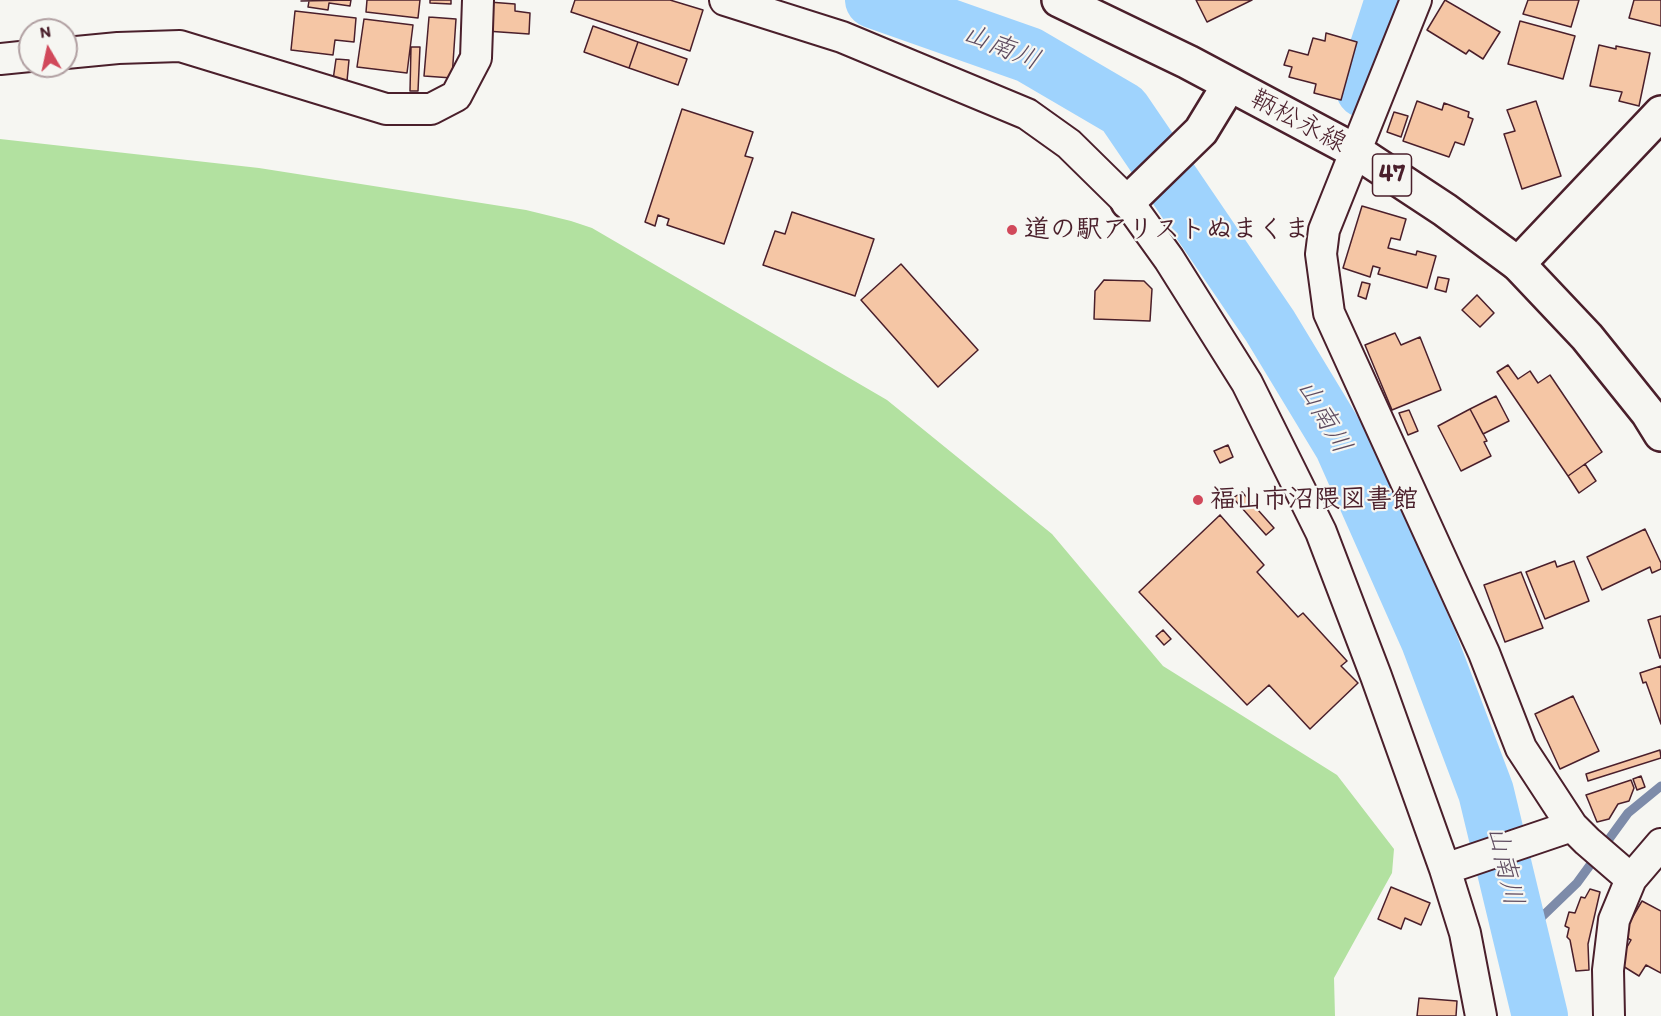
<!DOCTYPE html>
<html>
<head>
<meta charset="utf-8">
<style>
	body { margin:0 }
	#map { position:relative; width:1661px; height:1016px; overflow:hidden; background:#f6f6f2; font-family:Itim,sans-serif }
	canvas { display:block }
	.north { position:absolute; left:18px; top:18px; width:60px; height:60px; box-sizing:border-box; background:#f6f6f2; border:2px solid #b1a0a2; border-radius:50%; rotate:351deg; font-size:16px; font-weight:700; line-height:24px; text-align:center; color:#4a1f2b }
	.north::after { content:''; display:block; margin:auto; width:21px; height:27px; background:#d1495b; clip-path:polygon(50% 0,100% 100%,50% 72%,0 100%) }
</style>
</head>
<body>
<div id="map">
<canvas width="1661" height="1016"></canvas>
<div class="north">N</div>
</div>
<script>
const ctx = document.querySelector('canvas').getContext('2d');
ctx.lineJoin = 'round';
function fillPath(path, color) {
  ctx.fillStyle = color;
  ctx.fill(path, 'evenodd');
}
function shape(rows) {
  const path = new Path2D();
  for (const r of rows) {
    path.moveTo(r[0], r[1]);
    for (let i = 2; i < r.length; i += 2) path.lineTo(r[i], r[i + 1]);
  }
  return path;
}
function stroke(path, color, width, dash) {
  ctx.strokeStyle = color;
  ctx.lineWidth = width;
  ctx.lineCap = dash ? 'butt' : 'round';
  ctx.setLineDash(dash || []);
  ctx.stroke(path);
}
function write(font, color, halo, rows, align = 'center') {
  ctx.font = font + ' Itim,"Klee One",sans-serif';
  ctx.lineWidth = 4.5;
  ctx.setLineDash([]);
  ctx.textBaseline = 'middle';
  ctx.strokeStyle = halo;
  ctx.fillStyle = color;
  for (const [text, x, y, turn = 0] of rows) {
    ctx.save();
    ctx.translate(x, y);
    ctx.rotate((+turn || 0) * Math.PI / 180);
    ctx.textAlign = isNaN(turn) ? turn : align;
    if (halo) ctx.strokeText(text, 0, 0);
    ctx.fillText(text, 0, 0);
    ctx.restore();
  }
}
const green = shape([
	[0,139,259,168,526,210,571,221,592,228,887,400,1052,534,1163,666,1337,775,1394,849,1392,873,1334,978,1335,1016,0,1016]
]);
const stream = shape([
	[1522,936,1577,883,1628,813,1661,786]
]);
const river = shape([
	[873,0,1029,55,1123,110,1270,326,1342,445,1429,641,1486,792,1540,1016],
	[1364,90,1393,0]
]);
const building = shape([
	[351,0,350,6,329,3,328,10,308,7,309,1,301,1,351,0],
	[367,0,420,0,418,18,366,12,367,0],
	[430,0,451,0,451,4,430,3,430,0],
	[575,0,670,0,703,10,690,51,571,12,575,0],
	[1196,0,1252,0,1207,22,1196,0],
	[1445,0,1500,32,1483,59,1469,50,1466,54,1427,30,1445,0],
	[1528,0,1579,0,1571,27,1523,14,1528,0],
	[1634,0,1661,0,1661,26,1629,18,1634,0],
	[489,2,515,4,515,11,530,13,529,34,486,31,489,2],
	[295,11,356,18,354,42,335,40,333,55,291,50,295,11],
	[429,17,456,19,452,78,424,76,429,17],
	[364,19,413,25,407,73,357,67,364,19],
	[1520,21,1575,36,1563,79,1508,64,1520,21],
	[593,26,638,42,629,68,584,52,593,26],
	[1326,33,1357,42,1341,100,1314,93,1316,84,1289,77,1292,67,1284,65,1289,50,1308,55,1313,38,1325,41,1326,33],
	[638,42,687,59,678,85,629,68,638,42],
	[1599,45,1616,49,1616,46,1650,53,1639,106,1619,101,1622,92,1590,86,1599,45],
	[411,47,420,47,418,91,410,91,411,47],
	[336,59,349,60,347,81,333,80,336,59],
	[1417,101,1442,110,1444,103,1469,112,1468,117,1473,119,1464,145,1455,142,1449,157,1403,141,1417,101],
	[1536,101,1561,176,1522,189,1504,134,1515,131,1507,110,1536,101],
	[682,109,753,132,745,156,753,158,724,244,667,225,669,219,658,215,655,226,645,222,682,109],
	[1394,112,1408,116,1401,137,1387,132,1394,112],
	[1362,206,1406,219,1400,240,1391,238,1388,248,1416,255,1417,251,1436,256,1427,288,1378,274,1380,268,1373,266,1370,277,1343,268,1362,206],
	[792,212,874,239,855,296,763,265,775,231,785,234,792,212],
	[901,264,978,350,938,387,861,300,901,264],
	[1438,277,1449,279,1446,292,1435,289,1438,277],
	[1104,280,1144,281,1152,289,1150,321,1094,319,1095,291,1104,280],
	[1362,282,1370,284,1366,299,1358,296,1362,282],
	[1477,295,1494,313,1480,327,1462,310,1477,295],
	[1395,333,1401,345,1420,337,1441,390,1392,410,1365,345,1395,333],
	[1508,365,1518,379,1530,371,1538,383,1550,375,1602,452,1568,476,1497,372,1508,365],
	[1496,396,1509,421,1483,434,1470,409,1496,396],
	[1470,409,1487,441,1484,442,1491,456,1461,471,1438,426,1470,409],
	[1409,410,1418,431,1408,435,1399,413,1409,410],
	[1228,445,1233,457,1220,463,1214,451,1228,445],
	[1585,464,1596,481,1579,493,1568,476,1585,464],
	[1242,492,1274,528,1266,535,1233,498,1242,492],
	[1220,515,1264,565,1257,572,1298,617,1303,613,1347,661,1341,666,1358,683,1310,729,1269,685,1247,705,1139,592,1220,515],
	[1645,529,1661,563,1661,569,1652,573,1650,567,1602,590,1587,557,1645,529],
	[1555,561,1557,567,1574,561,1589,601,1545,619,1526,572,1555,561],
	[1521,572,1543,628,1505,642,1484,585,1521,572],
	[1661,616,1661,658,1660,658,1648,620,1661,616],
	[1163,630,1171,639,1164,645,1156,636,1163,630],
	[1661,666,1661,724,1646,682,1643,683,1640,673,1661,666],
	[1573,696,1599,751,1560,769,1535,714,1573,696],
	[1660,750,1661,758,1588,781,1586,774,1660,750],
	[1641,776,1645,787,1637,790,1633,779,1641,776],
	[1631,780,1634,788,1629,801,1618,804,1609,819,1597,822,1586,795,1631,780],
	[1391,887,1430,903,1421,925,1405,918,1401,929,1378,919,1391,887],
	[1590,889,1600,892,1588,944,1589,970,1576,971,1570,940,1567,937,1569,928,1565,926,1569,912,1575,913,1581,897,1585,898,1590,889],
	[1642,901,1661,911,1661,973,1646,965,1639,976,1618,963,1631,940,1622,935,1642,901],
	[1419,998,1457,1001,1456,1016,1417,1016,1419,998]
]);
const street = shape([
	[725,0,842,37,1027,114,1069,144,1128,202,1169,259,1247,383,1321,532,1376,676,1445,869,1465,933,1481,1016],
	[1416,0,1324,230,1321,254,1329,313,1484,653,1521,748,1572,826,1587,841,1631,879,1614,920,1608,970,1609,1016],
	[66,53,118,48,180,46,386,109,431,109,456,96,476,58,478,0],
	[0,59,30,56],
	[1445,869,1572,826],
	[1631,879,1661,844]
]);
const secondary = shape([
	[1128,202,1201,131,1229,85],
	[1518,264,1661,113]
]);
const primary = shape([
	[1059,0,1188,62,1357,152,1445,210,1518,264,1587,337,1648,413,1661,434]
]);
const markers = [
	[1012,230,6,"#d1495b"],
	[1198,500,6,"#d1495b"]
];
const shields = [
	[1392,175,39]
];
const shieldNames = [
	["47",1392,175]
];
const streetNames = [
	["鞆松永線",1298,122,28]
];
const poiNames = [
	["道の駅アリストぬまくま",1024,230],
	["福山市沼隈図書館",1210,500]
];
const waterNames = [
	["山南川",1001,48,22],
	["山南川",1323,417,60],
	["山南川",1504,866,77]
];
fillPath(green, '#b2e1a0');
stroke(stream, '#7d8ba9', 9);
stroke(river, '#9fd3fd', 56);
fillPath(building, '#f5c6a5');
stroke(building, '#4a1f2b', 1.5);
stroke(street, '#4a1f2b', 34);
stroke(secondary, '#4a1f2b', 38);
stroke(primary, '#4a1f2b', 38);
stroke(street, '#f6f6f2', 30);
stroke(secondary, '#f6f6f2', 33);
stroke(primary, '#f6f6f2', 33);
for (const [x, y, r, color] of markers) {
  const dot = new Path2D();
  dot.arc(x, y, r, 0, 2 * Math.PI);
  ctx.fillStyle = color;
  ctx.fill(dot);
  stroke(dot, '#f6f6f2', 2);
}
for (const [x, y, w] of shields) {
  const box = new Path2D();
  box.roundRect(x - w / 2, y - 21, w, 42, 4.5);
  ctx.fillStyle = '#f6f6f2';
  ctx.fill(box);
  stroke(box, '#4a1f2b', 1.5);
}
write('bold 24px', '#4a1f2b', null, shieldNames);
write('26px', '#4a1f2b', '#f6f6f2', streetNames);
write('bold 26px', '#4a1f2b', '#f6f6f2', poiNames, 'left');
write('italic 27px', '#5f4c60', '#f6f6f2', waterNames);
</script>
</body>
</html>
